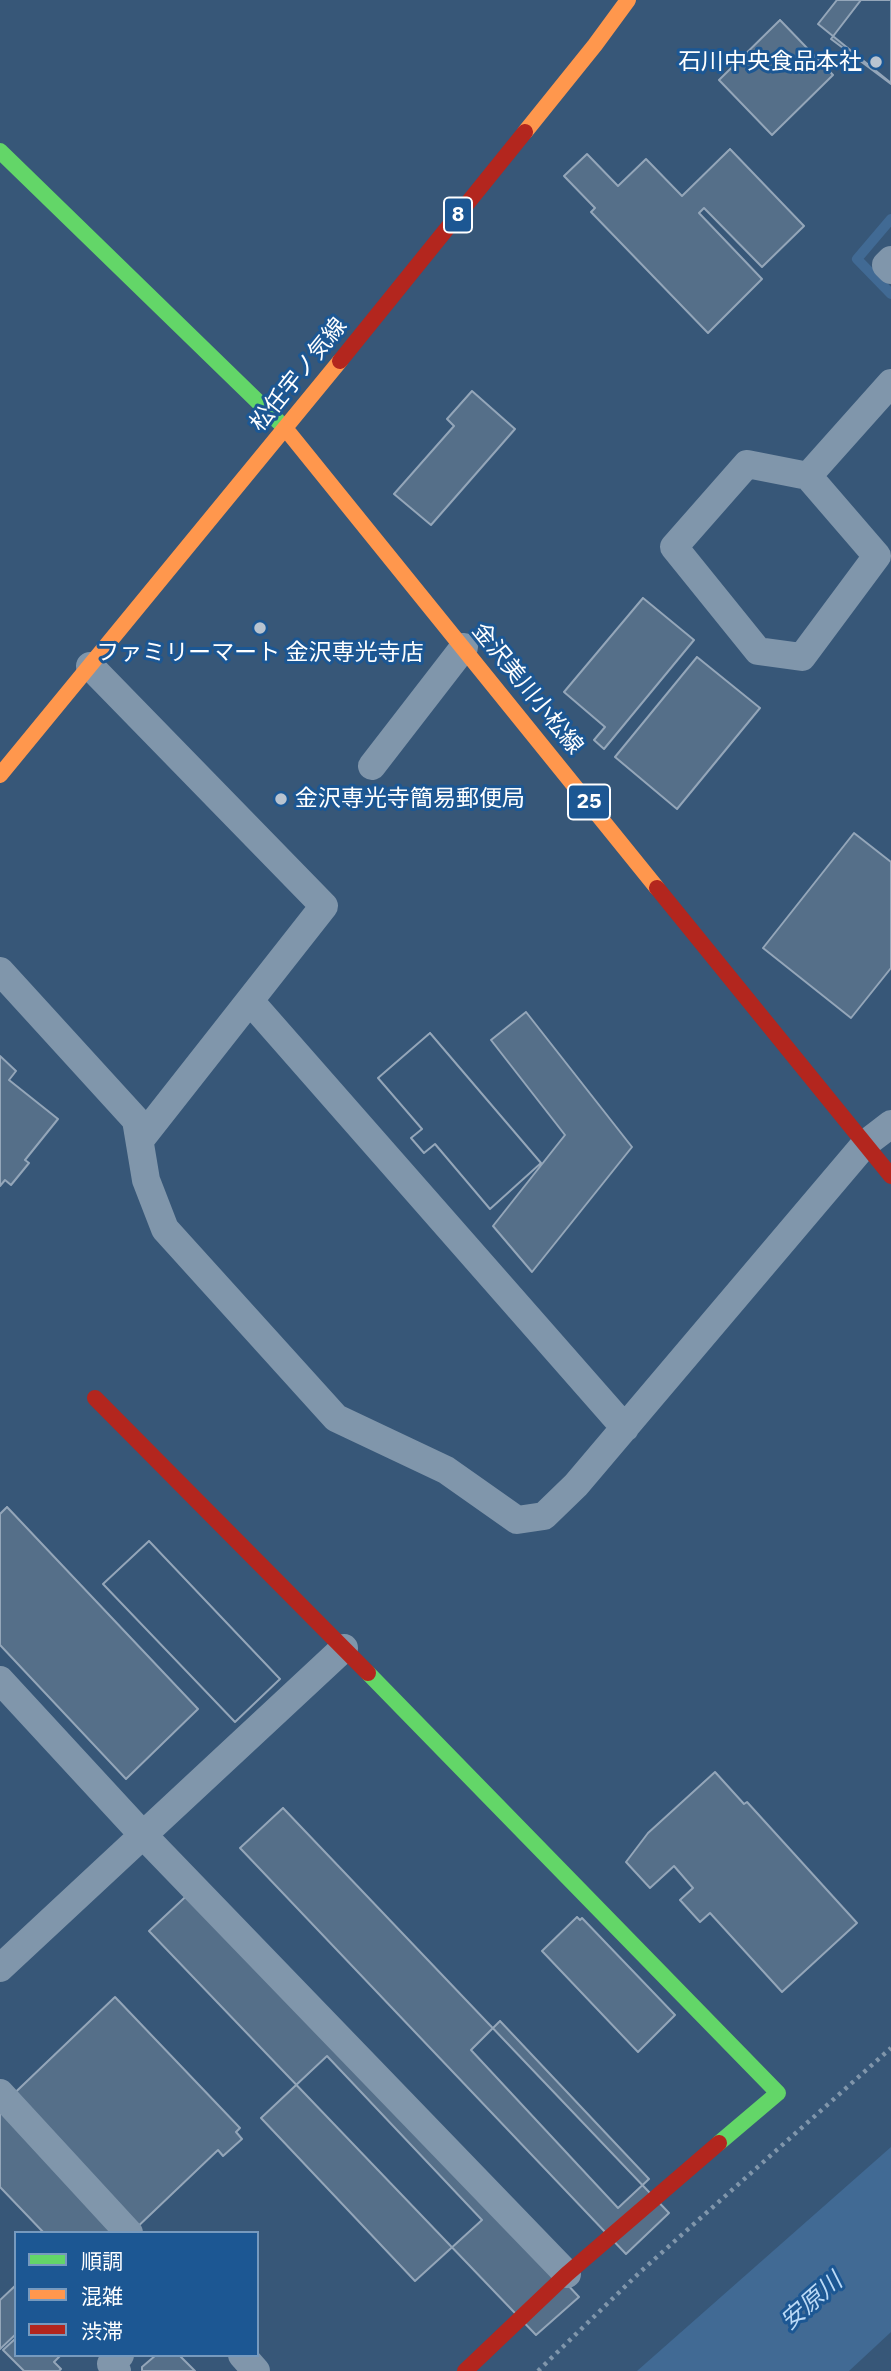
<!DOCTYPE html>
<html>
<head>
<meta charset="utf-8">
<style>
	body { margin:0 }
	#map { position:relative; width:891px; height:2371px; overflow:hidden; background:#375778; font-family:"IBM Plex Sans","Noto Sans JP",sans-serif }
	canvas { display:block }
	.legend { position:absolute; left:14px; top:2231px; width:245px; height:126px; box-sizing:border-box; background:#1c5793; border:2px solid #779abe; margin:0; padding:9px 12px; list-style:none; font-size:21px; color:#fff }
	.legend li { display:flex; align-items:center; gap:14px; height:35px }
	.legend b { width:35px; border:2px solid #779abe }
</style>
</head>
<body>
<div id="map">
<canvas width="891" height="2371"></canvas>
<ul class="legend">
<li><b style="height:9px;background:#63d668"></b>順調</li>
<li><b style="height:9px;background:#ff974d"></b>混雑</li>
<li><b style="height:9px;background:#b3261e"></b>渋滞</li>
</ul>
</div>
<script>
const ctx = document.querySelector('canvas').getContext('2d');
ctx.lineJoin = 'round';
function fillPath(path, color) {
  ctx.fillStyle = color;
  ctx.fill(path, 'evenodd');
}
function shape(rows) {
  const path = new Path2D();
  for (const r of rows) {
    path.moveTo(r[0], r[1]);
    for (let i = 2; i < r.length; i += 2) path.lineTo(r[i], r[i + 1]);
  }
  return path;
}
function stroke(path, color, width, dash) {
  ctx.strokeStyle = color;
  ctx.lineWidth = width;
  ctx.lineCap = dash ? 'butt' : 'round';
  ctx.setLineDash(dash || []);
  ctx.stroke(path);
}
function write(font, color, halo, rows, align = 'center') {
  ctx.font = font + ' "IBM Plex Sans","Noto Sans JP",sans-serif';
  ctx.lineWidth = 6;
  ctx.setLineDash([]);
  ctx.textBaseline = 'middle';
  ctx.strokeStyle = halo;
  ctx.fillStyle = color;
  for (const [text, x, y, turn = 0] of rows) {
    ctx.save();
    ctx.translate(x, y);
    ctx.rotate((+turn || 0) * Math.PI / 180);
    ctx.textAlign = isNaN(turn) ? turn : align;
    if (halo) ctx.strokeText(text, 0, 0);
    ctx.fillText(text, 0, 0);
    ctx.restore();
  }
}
const water = shape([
	[891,2147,891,2332,849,2371,637,2371]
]);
const stream = shape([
	[891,219,857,259,891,294]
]);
const building = shape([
	[837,0,891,0,891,83,818,24,837,0],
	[861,0,891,0,891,84,831,39,861,0],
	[780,20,833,75,772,135,719,80,780,20],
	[730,149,804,226,762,267,704,208,699,213,762,279,708,333,591,212,595,208,564,176,587,154,618,186,646,159,682,196,730,149],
	[472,391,515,429,431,525,394,494,454,426,447,419,472,391],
	[643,598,694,640,604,749,594,740,605,727,564,692,643,598],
	[697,657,760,708,677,809,615,757,697,657],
	[854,833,891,862,891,968,851,1018,763,948,854,833],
	[526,1012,632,1147,532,1272,493,1226,565,1135,491,1040,526,1012],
	[430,1033,541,1163,490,1209,435,1144,424,1153,411,1138,422,1129,378,1078,430,1033],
	[430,1033,541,1163,490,1209,435,1144,424,1153,411,1138,422,1129,378,1078,430,1033],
	[0,1056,16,1071,9,1080,58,1119,25,1160,29,1163,11,1185,5,1180,0,1186,0,1056],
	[7,1507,198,1709,126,1779,0,1645,0,1514,7,1507],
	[149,1541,280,1679,235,1722,103,1584,149,1541],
	[149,1541,280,1679,235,1722,103,1584,149,1541],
	[715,1772,744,1804,747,1802,857,1923,782,1992,710,1913,700,1922,680,1900,693,1888,674,1866,650,1888,626,1862,648,1833,715,1772],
	[283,1808,669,2213,626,2254,240,1848,283,1808],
	[197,1886,579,2297,536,2335,149,1931,197,1886],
	[577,1917,580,1920,582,1918,675,2015,638,2052,542,1951,577,1917],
	[115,1997,240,2128,236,2132,242,2139,223,2156,218,2150,131,2233,44,2233,0,2187,0,2107,115,1997],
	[500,2021,649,2179,618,2208,471,2050,500,2021],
	[327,2056,482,2220,415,2281,261,2118,327,2056],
	[16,2285,16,2334,0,2349,0,2300,16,2285],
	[16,2338,16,2355,61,2355,54,2362,61,2369,59,2371,24,2371,3,2350,16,2338],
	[156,2355,179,2355,195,2371,142,2371,142,2367,156,2355]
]);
const path = shape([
	[538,2371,639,2273,891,2048]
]);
const street = shape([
	[891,260,886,265,891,270],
	[747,464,808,476,877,556,802,657,758,651,674,547,747,464],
	[808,476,891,383],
	[90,666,324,906,140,1140],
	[372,766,464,647],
	[0,971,136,1120,146,1180,165,1229,336,1418,446,1470,517,1520,544,1516,576,1485,865,1144,891,1124],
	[250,1001,625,1428],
	[0,1680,143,1835,567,2274],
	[0,1968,344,1648],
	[0,2093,129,2233],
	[242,2355,256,2371],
	[117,2371,111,2364,120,2355]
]);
const fast = shape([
	[0,151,285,428],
	[368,1673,778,2093,719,2143]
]);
const slow = shape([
	[525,132,595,45,628,0],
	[285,428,657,888],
	[0,775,340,361]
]);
const jam = shape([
	[340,361,525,132],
	[657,888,891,1176],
	[95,1398,368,1673],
	[465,2371,567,2274,719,2143]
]);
const markers = [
	[876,62,7,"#b9c4d0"],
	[260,628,7,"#b9c4d0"],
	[281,799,7,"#b9c4d0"]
];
const shields = [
	[458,215,28],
	[589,802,42]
];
const shieldNames = [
	["8",458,215],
	["25",589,802]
];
const poiNames = [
	["石川中央食品本社",862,62],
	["ファミリーマート 金沢専光寺店",260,653,"center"],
	["金沢専光寺簡易郵便局",295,799,"left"]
];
const streetNames = [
	["松任宇ノ気線",299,375,-51],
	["金沢美川小松線",527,689,51]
];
const waterNames = [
	["安原川",812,2302,-41]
];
fillPath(water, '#416a94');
stroke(stream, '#416a94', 10);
fillPath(building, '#556f89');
stroke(building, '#94a6b9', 2);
stroke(path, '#8096ab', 4.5, [3.5, 5]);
stroke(street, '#8096ab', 28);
stroke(fast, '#63d668', 16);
stroke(slow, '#ff974d', 16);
stroke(jam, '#b3261e', 16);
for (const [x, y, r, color] of markers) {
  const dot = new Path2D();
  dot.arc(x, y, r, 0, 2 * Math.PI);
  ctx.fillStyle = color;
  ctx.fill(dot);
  stroke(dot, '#1c5793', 2.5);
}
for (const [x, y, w] of shields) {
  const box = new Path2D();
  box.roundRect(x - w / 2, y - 17.5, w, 35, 5);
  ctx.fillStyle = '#1c5793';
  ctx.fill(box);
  stroke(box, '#fff', 2);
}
write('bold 21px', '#fff', null, shieldNames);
write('23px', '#fff', '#1c5793', poiNames, 'right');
write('23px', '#fff', '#1c5793', streetNames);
write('italic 24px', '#bad9f6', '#1c5793', waterNames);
</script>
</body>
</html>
